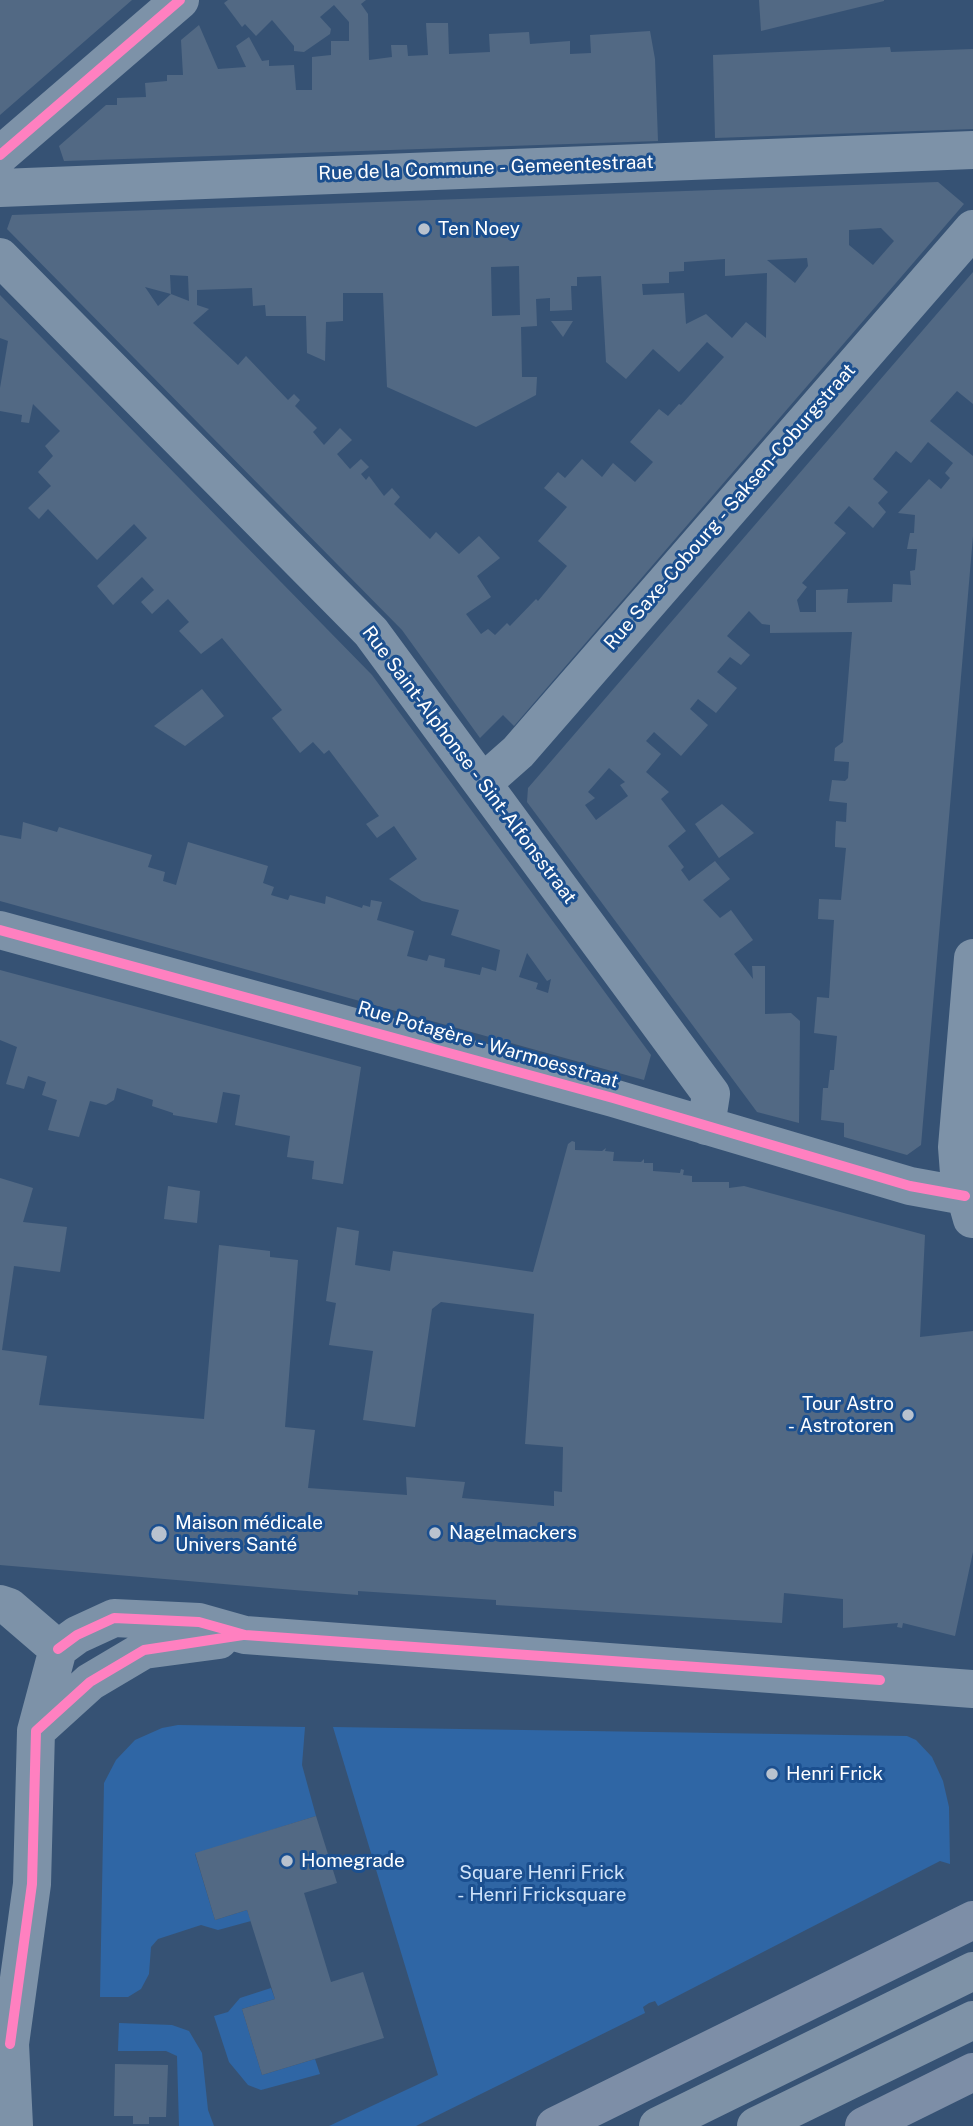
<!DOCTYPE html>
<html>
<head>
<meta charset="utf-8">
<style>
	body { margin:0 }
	canvas { display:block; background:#365274 }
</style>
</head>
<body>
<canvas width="973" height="2126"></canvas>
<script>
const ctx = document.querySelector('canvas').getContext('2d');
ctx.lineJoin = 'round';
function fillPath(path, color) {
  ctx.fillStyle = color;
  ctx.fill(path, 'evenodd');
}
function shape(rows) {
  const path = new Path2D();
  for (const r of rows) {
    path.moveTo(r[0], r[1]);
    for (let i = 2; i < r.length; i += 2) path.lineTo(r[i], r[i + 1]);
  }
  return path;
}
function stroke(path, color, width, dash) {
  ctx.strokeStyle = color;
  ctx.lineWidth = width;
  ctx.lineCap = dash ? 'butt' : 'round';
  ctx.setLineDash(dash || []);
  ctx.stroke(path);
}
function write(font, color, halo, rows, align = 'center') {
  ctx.font = font + ' "Public Sans",sans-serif';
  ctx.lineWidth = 6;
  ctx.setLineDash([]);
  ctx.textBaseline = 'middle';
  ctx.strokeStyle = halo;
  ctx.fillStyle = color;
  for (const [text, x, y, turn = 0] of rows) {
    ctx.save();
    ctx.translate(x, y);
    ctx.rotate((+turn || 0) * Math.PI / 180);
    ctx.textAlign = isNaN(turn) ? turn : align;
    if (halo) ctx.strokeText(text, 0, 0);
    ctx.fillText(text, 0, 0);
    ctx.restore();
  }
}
const green = shape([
	[178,1725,305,1727,302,1765,316,1816,195,1854,215,1920,247,1910,251,1921,218,1930,201,1925,158,1939,151,1947,149,1974,141,1989,128,1997,100,1997,104,1783,116,1760,135,1740,162,1728],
	[333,1727,907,1736,916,1740,932,1757,943,1781,949,1807,950,1864,940,1861,658,2006,655,2001,649,2003,643,2007,645,2013,416,2126,329,2126,438,2075],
	[271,1988,275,1999,242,2009,262,2075,315,2059,320,2074,261,2090,248,2085,229,2062,214,2016,228,2012,240,1998],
	[119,2023,172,2025,189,2031,202,2053,208,2110,214,2126,179,2126,177,2056,166,2051,118,2051]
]);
const building = shape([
	[0,0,132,0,0,115],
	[228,0,366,0,361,4,368,14,369,60,392,57,391,45,407,45,408,56,428,55,426,23,448,23,449,54,490,52,489,34,529,32,530,44,570,41,570,54,591,53,590,35,650,31,655,59,658,141,64,161,59,146,106,105,117,105,117,98,146,97,145,83,167,81,167,75,183,75,181,40,199,25,218,69,246,67,236,46,249,37,262,61,269,60,269,66,294,65,296,90,312,90,312,57,331,55,331,41,349,41,349,22,334,5,320,17,331,29,330,34,304,52,294,51,294,46,272,20,256,36,245,24,242,27,224,3],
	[759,0,884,0,884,1,761,31],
	[890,47,891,52,973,49,973,129,715,138,713,55],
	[938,182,964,204,514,726,503,715,480,738,402,630,7,229,12,215],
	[881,228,894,241,873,265,849,245,849,230],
	[807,258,808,266,795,283,767,260],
	[725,259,725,276,767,273,766,338,746,322,732,338,706,314,686,324,684,293,643,295,642,284,669,283,669,272,684,271,684,262],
	[519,266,520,315,492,316,491,267],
	[170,275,188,276,189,301,171,294,158,306,145,287,171,294],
	[601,276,606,362,626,379,653,349,679,372,707,342,724,357,681,405,679,404,668,416,659,409,630,442,653,462,635,482,613,463,602,477,582,459,565,478,558,472,544,488,567,507,538,541,567,566,538,601,536,599,510,626,507,623,495,635,488,629,481,634,466,614,491,597,477,576,500,558,479,536,459,554,436,532,430,539,394,504,400,497,392,488,384,496,369,476,366,480,361,474,369,467,361,459,350,469,337,454,352,440,340,428,324,445,313,432,317,428,295,406,300,400,294,394,288,400,246,356,238,365,193,323,209,309,197,305,197,290,252,288,253,306,265,305,266,316,306,316,307,353,325,361,326,322,343,321,343,293,383,293,387,387,476,427,536,395,537,377,522,377,521,327,537,326,536,299,550,298,550,311,572,310,571,286,577,286,577,277],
	[973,272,973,404,957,391,930,421,973,456,973,536,921,1145,907,1155,844,1137,844,1123,821,1120,823,1088,828,1088,830,1070,834,1070,837,1036,814,1033,817,997,829,998,834,920,818,919,819,899,841,900,846,848,835,847,835,841,836,821,846,822,847,803,829,801,832,780,845,781,848,778,849,762,834,761,835,748,843,742,852,632,770,633,770,625,762,624,749,611,727,636,750,655,741,665,730,657,717,672,737,688,716,713,698,699,690,709,708,725,681,756,654,732,646,741,661,754,646,772,669,792,661,799,686,831,668,846,684,867,681,870,689,881,715,861,730,879,703,900,720,918,731,910,753,940,734,954,753,979,752,966,765,966,765,1014,791,1013,800,1021,799,1123,757,1112,527,802,528,788],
	[928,442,953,463,945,473,950,478,941,489,929,479,898,513,915,515,914,533,910,533,907,549,917,549,915,570,910,571,911,585,893,584,892,602,847,603,848,589,816,590,816,612,800,612,797,600,807,587,802,583,846,533,834,523,849,506,873,528,886,512,878,503,888,492,873,479,896,451,911,463],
	[609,768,625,782,620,785,628,796,596,820,585,805,595,798,588,792],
	[0,295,372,675,651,1055,644,1080,0,901,0,835,21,839,23,822,57,832,59,827,152,855,148,867,165,872,163,881,176,885,188,842,268,866,263,883,274,887,271,895,288,900,290,895,325,904,326,896,362,908,363,905,370,907,371,900,382,902,377,920,414,931,407,956,427,961,429,955,445,959,444,967,480,975,482,967,496,971,500,950,451,935,459,910,422,901,389,879,417,859,394,826,377,838,366,824,379,816,329,750,324,754,313,742,300,753,272,718,282,710,222,638,201,654,179,631,189,622,168,599,152,614,141,602,154,590,142,577,113,605,97,586,147,538,134,524,97,560,48,509,39,519,28,508,51,486,38,472,53,456,45,446,60,431,33,404,29,423,21,422,22,415,0,411,0,388,8,341,0,338],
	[527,953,547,981,551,979,548,993,536,989,538,983,519,977],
	[551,321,573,321,563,337],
	[202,689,224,716,185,746,154,726],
	[722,804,754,833,719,858,695,824],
	[0,970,361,1067,343,1184,312,1179,314,1161,287,1157,290,1136,235,1125,240,1095,223,1092,217,1123,173,1115,173,1113,152,1106,153,1100,117,1088,114,1100,106,1105,90,1101,79,1137,48,1130,57,1100,42,1095,46,1082,28,1076,24,1089,6,1084,17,1047,0,1040],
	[572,1141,575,1142,575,1150,602,1151,606,1148,605,1151,614,1152,613,1161,641,1162,644,1159,644,1163,653,1163,653,1171,680,1173,681,1169,684,1170,683,1175,692,1176,692,1182,729,1182,729,1188,744,1186,925,1235,920,1337,973,1331,973,1552,955,1636,903,1623,902,1628,897,1627,898,1623,843,1628,843,1599,784,1593,782,1623,496,1605,496,1600,358,1591,358,1595,294,1590,0,1565,0,1178,33,1188,23,1222,67,1227,60,1272,14,1266,2,1350,47,1356,39,1405,204,1419,219,1245,270,1251,270,1257,298,1260,285,1427,315,1430,308,1488,407,1495,406,1477,465,1482,462,1498,554,1506,554,1491,562,1492,563,1447,525,1444,534,1314,441,1302,432,1309,415,1427,363,1420,373,1351,329,1345,336,1303,326,1301,337,1227,359,1231,355,1265,390,1271,393,1251,533,1272,568,1144],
	[168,1186,200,1191,197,1223,164,1219],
	[316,1816,337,1883,304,1893,331,1982,363,1972,384,2038,262,2075,242,2009,275,1999,247,1910,215,1920,195,1853],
	[115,2064,168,2065,166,2117,149,2117,149,2124,133,2124,133,2116,114,2116]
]);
const minor = shape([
	[0,155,180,0],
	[0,188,973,150],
	[0,257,371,632,711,1094,706,1126],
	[484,782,518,752,973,229],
	[0,930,613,1098,910,1186,965,1196,973,1195],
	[972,1219,959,1173,957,1147,973,958],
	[0,1604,9,1607,58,1649],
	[58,1649,77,1635,114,1618,199,1622,245,1635,973,1689],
	[36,1731,90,1682,144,1650,219,1640],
	[14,2126,10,2044,32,1884,36,1731,58,1649]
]);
const major = shape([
	[555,2126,973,1920],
	[864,2126,973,2072]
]);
const highway = shape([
	[658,2126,973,1971],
	[756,2126,973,2020]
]);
const cycleway = shape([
	[0,155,180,0],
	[0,930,613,1098,910,1186,965,1196],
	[58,1649,77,1635,114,1618,199,1622,245,1635,880,1680],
	[10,2044,32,1884,36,1731,90,1682,144,1650,243,1635]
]);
const markers = [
	[424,229,7,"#b9c2ce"],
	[908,1415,7,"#b9c2ce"],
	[435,1533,7,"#b9c2ce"],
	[159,1534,9,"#b9c2ce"],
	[772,1774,7,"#b9c2ce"],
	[287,1861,7,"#b9c2ce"]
];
const streetNames = [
	["Rue de la Commune - Gemeentestraat",486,168,-2],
	["Rue Saxe-Cobourg - Saksen-Coburgstraat",730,507,-49],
	["Rue Saint-Alphonse - Sint-Alfonsstraat",469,765,53],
	["Rue Potagère - Warmoesstraat",488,1045,16]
];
const poiNames = [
	["Ten Noey",438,229],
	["Tour Astro",894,1404,"right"],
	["- Astrotoren",894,1426,"right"],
	["Maison médicale",175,1523],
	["Univers Santé",175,1545],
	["Nagelmackers",449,1533],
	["Henri Frick",786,1774],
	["Homegrade",301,1861]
];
const parkNames = [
	["Square Henri Frick",542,1873],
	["- Henri Fricksquare",542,1895]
];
fillPath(green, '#2f66a5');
fillPath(building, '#526984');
stroke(minor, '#7d92a8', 38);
stroke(major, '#7d8ea7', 38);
stroke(highway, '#7e92a7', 38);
stroke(cycleway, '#ff80c0', 10);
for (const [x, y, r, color] of markers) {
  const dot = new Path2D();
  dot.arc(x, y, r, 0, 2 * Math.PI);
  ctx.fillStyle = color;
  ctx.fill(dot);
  stroke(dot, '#1b4f8f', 2.5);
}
write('19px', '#fff', '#1b4f8f', streetNames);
write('19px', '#fff', '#1b4f8f', poiNames, 'left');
write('19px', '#cfe3fa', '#1b4f8f', parkNames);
</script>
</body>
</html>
